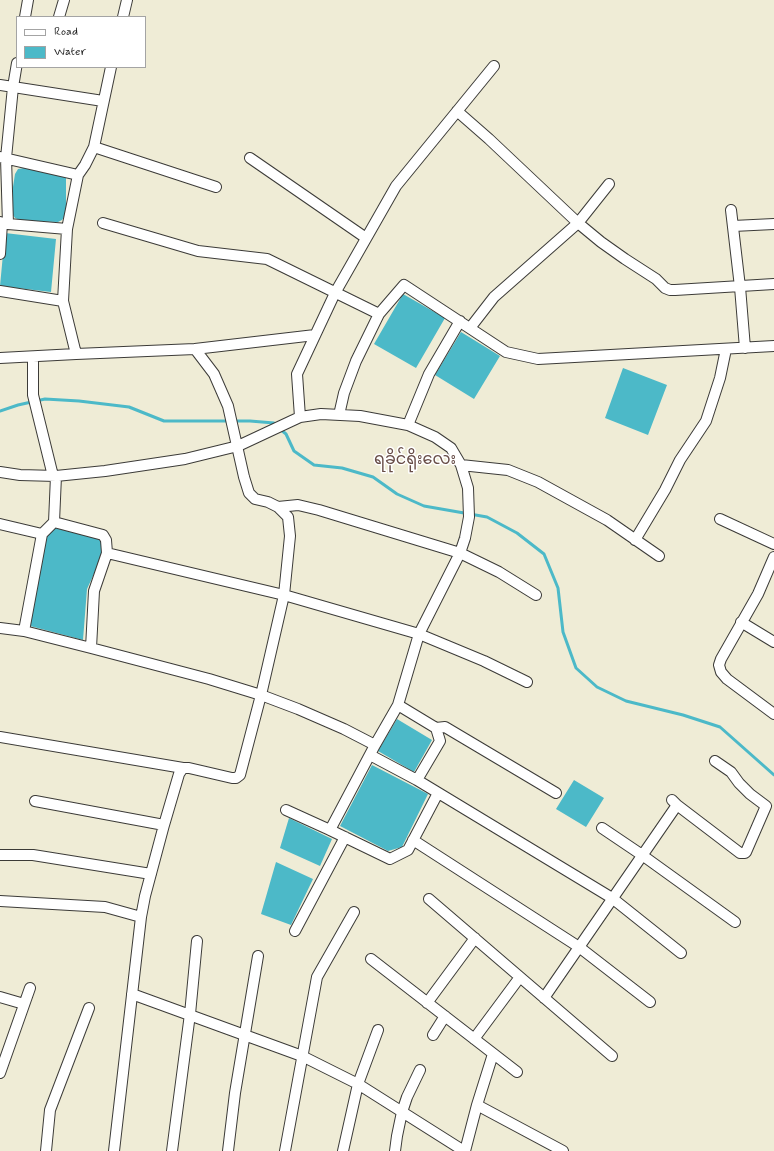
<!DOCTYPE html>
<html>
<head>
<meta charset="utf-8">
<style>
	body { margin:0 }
	#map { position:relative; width:774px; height:1151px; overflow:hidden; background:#efecd6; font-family:Mynerve,sans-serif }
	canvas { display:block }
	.legend { position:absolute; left:16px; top:16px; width:130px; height:52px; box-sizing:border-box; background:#fff; border:1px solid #a4a4a4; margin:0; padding:5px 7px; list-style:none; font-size:12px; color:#1c1c1c }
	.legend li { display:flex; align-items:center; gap:8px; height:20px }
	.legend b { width:20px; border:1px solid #a4a4a4 }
</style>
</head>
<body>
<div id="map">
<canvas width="774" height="1151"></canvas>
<ul class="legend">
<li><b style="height:5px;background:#fff"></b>Road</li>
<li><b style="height:11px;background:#4cb9c8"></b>Water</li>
</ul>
</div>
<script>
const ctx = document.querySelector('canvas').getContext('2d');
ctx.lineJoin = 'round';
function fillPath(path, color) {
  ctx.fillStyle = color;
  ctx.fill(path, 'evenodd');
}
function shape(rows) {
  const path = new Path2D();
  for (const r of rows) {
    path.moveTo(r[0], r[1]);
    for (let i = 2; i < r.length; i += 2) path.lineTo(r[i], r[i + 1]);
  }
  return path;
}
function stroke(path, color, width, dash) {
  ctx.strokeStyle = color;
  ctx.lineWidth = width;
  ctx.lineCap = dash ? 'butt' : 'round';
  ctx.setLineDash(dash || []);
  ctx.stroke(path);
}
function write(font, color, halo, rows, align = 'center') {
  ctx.font = font + ' Mynerve,"Noto Sans Myanmar",sans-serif';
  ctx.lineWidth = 3;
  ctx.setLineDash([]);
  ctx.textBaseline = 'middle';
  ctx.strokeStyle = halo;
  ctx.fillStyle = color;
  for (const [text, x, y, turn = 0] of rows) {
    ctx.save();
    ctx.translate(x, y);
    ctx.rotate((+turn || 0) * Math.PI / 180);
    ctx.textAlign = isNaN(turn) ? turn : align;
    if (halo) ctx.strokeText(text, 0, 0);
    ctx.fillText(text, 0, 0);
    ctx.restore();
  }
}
const water = shape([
	[24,168,66,177,66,214,62,220,58,222,22,221,15,218,11,212,10,206,15,174,18,169],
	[5,233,56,239,51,292,0,286],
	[403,294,445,318,416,368,374,344],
	[461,332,500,356,474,399,435,375],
	[623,368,667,385,648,435,605,418],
	[55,528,100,539,103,543,104,552,87,589,83,640,30,626,46,537],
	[397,719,432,740,414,772,378,751],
	[372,765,428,794,402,847,388,851,340,826],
	[574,780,604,798,586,827,556,809],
	[289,818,332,839,320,866,280,848],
	[276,862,313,879,291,925,261,914]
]);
const stream = shape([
	[0,411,18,405,45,399,79,401,129,407,164,421,250,421,274,423,276,425],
	[280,429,286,434,294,451,314,465,342,468,373,477,397,494,424,506,487,517,517,533,544,554,558,588,563,632,576,668,597,687,626,701,683,715,720,727,774,775]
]);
const street = shape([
	[25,17,28,0],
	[59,17,64,0],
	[123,17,127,0],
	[111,67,94,147,85,165,78,175,67,229,63,301,76,354,195,349,214,374,228,406,244,477,249,493,255,499,268,502,278,507,288,517,290,536,284,595,261,695,240,775,236,778,232,778,189,768,183,768,179,774,164,825,145,896,141,917,114,1151],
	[0,85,103,101],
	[457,111,489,139,578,223,601,242,625,259,656,279,665,288,670,290,675,290,774,284],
	[94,147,216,187],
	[0,157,78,175],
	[250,158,366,238],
	[731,210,740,287,745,348],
	[0,222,8,224,67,229],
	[103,223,198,251,267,259,379,314],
	[8,224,6,158,13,87,17,63],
	[733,226,774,224],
	[0,254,2,223],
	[0,291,63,301],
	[470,328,494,297,578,223,609,184],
	[195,349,315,335],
	[33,357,33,395,53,476],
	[0,358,76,354],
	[339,415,344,393,356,361,379,314,404,285,506,352,538,359,774,346],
	[300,417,297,374,335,293,396,186,494,66],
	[408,425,429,374,460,321],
	[461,465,508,470,538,482,607,520,659,556],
	[0,472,20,475,56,476,105,471,185,459,238,446,300,417,321,414,360,416,408,425,435,437,451,448,461,465,468,488,469,517,465,538,460,553,419,634,398,705,375,745,330,830],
	[278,507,298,505,319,510,460,553,499,572,536,595],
	[720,519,774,544],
	[54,522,103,535,106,540,107,553,94,591,91,648],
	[0,524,42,534],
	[635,540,665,490,680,460,706,421,720,378,726,349],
	[107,553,284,595,419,634,484,661,527,682],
	[774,557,758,594,721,659,719,665,721,672,727,679,774,714],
	[741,622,774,642],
	[0,628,24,631,91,648,209,679,261,695,298,709,344,729,375,745],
	[24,631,42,534,54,522,56,476],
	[398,705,436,728,445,727,556,793],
	[0,737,183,768],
	[370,755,417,780,612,898,681,953],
	[417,780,440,741,436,728],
	[672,800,677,805,740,853,745,853,746,852,766,806,750,794,739,783,731,772,715,761],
	[35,801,164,825],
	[286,810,330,830,390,859,408,850,438,793],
	[602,828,642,855,735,922],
	[413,840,579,947,650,1002],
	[0,855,33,855,151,874],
	[429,899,612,1056],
	[0,901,105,907,141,917],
	[295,931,345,837],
	[371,959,517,1072],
	[132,994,302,1056,358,1084,464,1151],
	[0,997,24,1004],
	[544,998,677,805],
	[427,1003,475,938],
	[433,1035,445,1016],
	[474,1039,520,977],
	[0,1073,30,988],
	[477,1105,563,1151],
	[46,1151,50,1110,89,1008],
	[172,1151,190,1014,197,941],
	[228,1151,235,1093,258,956],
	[285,1151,317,977,354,912],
	[343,1151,358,1084,378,1030],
	[395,1151,397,1136,402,1112,407,1097,420,1070],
	[465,1151,477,1105,493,1054]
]);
const quarterNames = [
	["ရခိုင်ရိုးလေး",415,461]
];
fillPath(water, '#4cb9c8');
stroke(stream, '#4cb9c8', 3);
stroke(street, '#3c3b38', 12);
stroke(street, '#fff', 10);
write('16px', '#684d47', '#fff', quarterNames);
</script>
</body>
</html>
